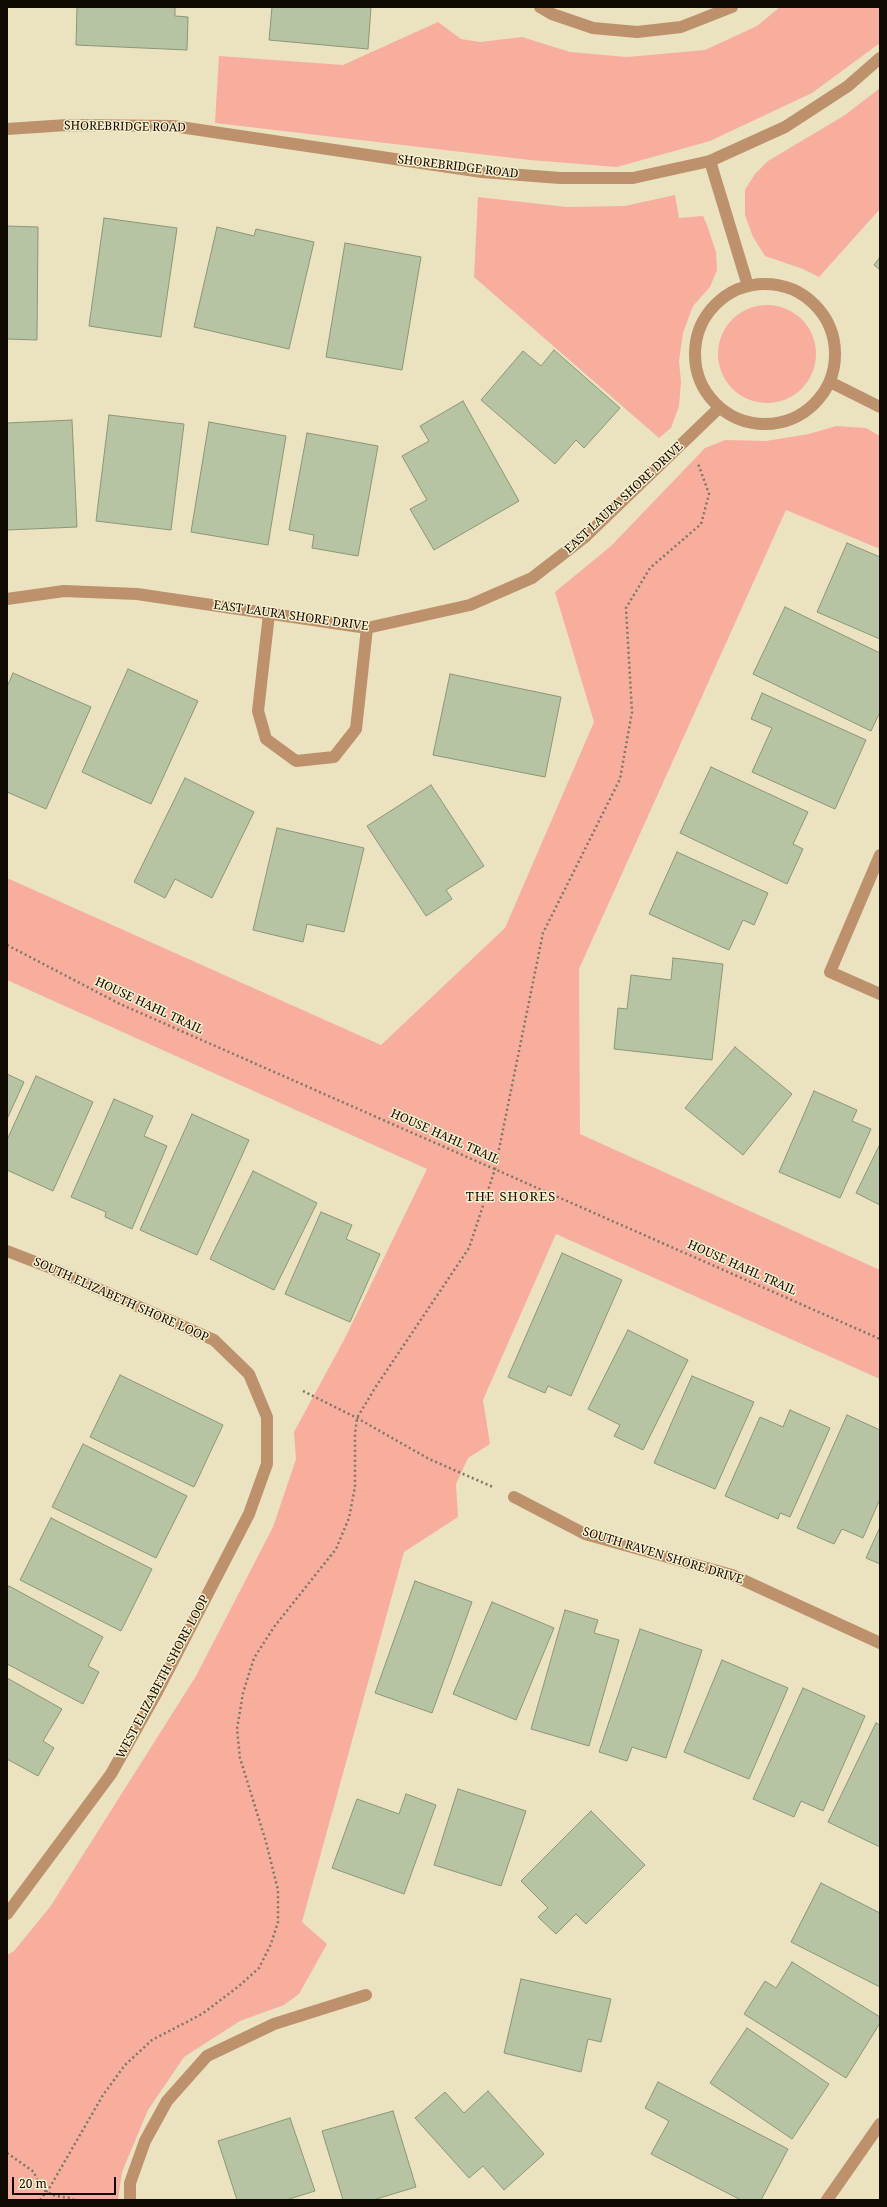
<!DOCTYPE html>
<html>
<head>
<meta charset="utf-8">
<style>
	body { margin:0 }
	#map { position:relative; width:887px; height:2207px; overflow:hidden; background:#ebe2c0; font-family:"Noto Serif",serif }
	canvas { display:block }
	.frame { position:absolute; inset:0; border:8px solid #0f0b02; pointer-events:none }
	.scale { position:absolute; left:12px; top:2177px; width:104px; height:18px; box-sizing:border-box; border:2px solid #0f0b02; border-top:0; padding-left:5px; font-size:12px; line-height:14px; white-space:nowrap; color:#0f0b02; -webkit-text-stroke:3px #f9efcc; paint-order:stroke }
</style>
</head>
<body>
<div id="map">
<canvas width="887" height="2207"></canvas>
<div class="frame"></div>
<div class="scale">20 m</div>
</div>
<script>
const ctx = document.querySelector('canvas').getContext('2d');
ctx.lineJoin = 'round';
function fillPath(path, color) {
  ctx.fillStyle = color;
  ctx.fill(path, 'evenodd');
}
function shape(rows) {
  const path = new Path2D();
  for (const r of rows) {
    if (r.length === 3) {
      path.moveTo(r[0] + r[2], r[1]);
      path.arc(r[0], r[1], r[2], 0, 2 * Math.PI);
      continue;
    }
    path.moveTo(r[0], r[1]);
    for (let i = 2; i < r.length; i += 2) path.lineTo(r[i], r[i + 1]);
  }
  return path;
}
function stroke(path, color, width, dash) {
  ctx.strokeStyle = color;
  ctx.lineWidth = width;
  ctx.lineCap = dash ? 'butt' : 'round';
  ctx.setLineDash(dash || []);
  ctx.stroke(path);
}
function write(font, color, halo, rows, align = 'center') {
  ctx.font = font + ' "Noto Serif",serif';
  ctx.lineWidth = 3;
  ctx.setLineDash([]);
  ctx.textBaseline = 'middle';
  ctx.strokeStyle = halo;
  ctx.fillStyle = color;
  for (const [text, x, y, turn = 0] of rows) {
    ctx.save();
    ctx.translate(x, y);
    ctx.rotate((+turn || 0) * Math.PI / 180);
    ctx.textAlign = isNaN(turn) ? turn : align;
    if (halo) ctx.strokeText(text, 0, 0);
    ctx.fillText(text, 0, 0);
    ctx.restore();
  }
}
const green = shape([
	[780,7,880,7,880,43,812,93,710,141,617,167,530,160,215,123,219,56,343,65,438,22,461,39,480,42,522,37,570,52,627,57,705,50,757,26],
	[880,88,880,209,819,277,803,269,765,256,753,237,745,215,745,190,755,174,768,161,845,115],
	[675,195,679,218,703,216,707,225,716,252,717,270,710,287,693,306,683,333,679,361,681,382,679,406,671,428,659,438,474,277,478,197,567,207,625,206],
	[767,354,49],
	[836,426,866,428,880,436,880,549,786,510,579,969,580,1134,880,1270,880,1379,556,1234,483,1400,490,1444,468,1458,456,1484,458,1517,404,1552,302,1922,327,1944,299,1994,284,2005,240,2021,184,2057,148,2110,122,2172,118,2200,7,2200,7,1955,14,1951,50,1907,196,1676,273,1527,296,1459,294,1432,345,1338,427,1169,7,980,7,878,381,1045,505,928,594,722,555,592,611,546,705,448,725,440,766,441,809,434]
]);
const building = shape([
	[77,7,175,7,175,16,188,17,187,50,76,45,77,7],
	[272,7,371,7,368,49,269,40,272,7],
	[104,218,177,228,161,337,89,326,104,218],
	[7,226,38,227,37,340,7,339,7,226],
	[217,227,254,236,256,229,314,242,289,349,194,327,217,227],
	[345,243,421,257,402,370,326,357,345,243],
	[880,257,880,270,874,265,880,257],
	[554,350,620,408,584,448,576,440,555,464,481,400,523,351,541,366,554,350],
	[463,401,519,501,434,550,410,509,427,500,402,456,429,441,420,426,463,401],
	[109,415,184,424,171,530,96,521,109,415],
	[72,420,77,527,7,530,7,423,72,420],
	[209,422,286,436,268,545,191,532,209,422],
	[307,433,378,446,358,556,312,548,314,535,289,530,307,433],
	[847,543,880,557,880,639,817,612,847,543],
	[785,607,880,653,880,712,871,731,753,674,785,607],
	[128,669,198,701,151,804,82,772,128,669],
	[13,673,91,707,46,809,7,792,7,687,13,673],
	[450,674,561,697,545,777,433,755,450,674],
	[762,693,866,740,835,809,752,772,772,728,751,719,762,693],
	[711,767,808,812,793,844,803,849,787,884,680,833,711,767],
	[185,778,254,812,212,898,175,879,165,898,134,882,185,778],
	[431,785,484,866,446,890,452,899,426,916,367,826,431,785],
	[277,828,364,848,344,932,307,924,303,942,253,930,277,828],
	[677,852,768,893,754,925,743,920,729,950,649,914,677,852],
	[673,958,723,964,712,1060,614,1049,618,1008,627,1009,631,975,671,980,673,958],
	[735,1047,792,1094,743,1155,685,1108,735,1047],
	[7,1074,24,1082,7,1119,7,1074],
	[36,1076,93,1102,53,1191,7,1170,7,1140,36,1076],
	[814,1091,857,1110,852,1121,871,1129,840,1198,779,1172,814,1091],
	[114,1099,153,1116,144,1136,167,1146,132,1229,105,1217,106,1212,71,1197,114,1099],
	[192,1114,249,1140,197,1255,140,1230,192,1114],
	[880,1144,880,1205,856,1193,880,1144],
	[253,1171,317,1203,274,1290,210,1259,253,1171],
	[321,1212,352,1225,346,1239,380,1254,350,1322,285,1294,321,1212],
	[562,1253,622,1280,571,1396,548,1386,545,1393,508,1377,562,1253],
	[628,1330,688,1360,643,1450,614,1436,620,1425,588,1409,628,1330],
	[120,1375,223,1425,194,1487,90,1437,120,1375],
	[692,1376,754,1402,715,1489,654,1463,692,1376],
	[790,1410,830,1428,790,1517,780,1513,778,1519,725,1496,760,1417,783,1427,790,1410],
	[847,1415,880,1430,880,1499,863,1538,842,1529,834,1544,797,1528,847,1415],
	[83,1444,187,1496,156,1558,52,1507,83,1444],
	[51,1518,152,1569,121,1631,20,1580,51,1518],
	[880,1527,880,1564,866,1558,880,1527],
	[415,1581,472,1602,432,1713,375,1693,415,1581],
	[9,1586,103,1637,88,1666,99,1672,83,1704,7,1664,7,1589,9,1586],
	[492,1602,554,1628,516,1720,453,1694,492,1602],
	[565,1610,598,1620,594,1633,619,1640,589,1746,531,1729,565,1610],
	[640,1629,702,1650,666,1758,632,1747,627,1761,599,1752,640,1629],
	[722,1660,788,1688,749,1779,684,1752,722,1660],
	[7,1678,62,1709,43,1741,54,1748,38,1776,7,1759,7,1678],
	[803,1688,865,1716,823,1811,801,1801,794,1817,753,1799,803,1688],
	[876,1723,880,1725,880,1847,828,1822,876,1723],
	[458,1789,526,1811,501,1886,434,1865,458,1789],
	[406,1794,436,1805,404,1894,332,1868,357,1799,399,1814,406,1794],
	[591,1811,645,1865,586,1924,576,1914,556,1934,538,1917,548,1908,521,1881,591,1811],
	[821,1883,880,1913,880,1987,791,1942,821,1883],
	[792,1962,880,2017,880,2023,846,2078,744,2014,765,1981,776,1988,792,1962],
	[521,1979,611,1999,601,2042,588,2039,581,2072,504,2053,521,1979],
	[747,2028,829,2084,792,2139,710,2083,747,2028],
	[658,2082,788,2149,761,2200,741,2200,651,2154,669,2121,645,2108,658,2082],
	[488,2091,544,2154,504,2190,483,2166,469,2178,415,2118,445,2092,464,2113,488,2091],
	[393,2111,416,2187,373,2200,343,2200,322,2131,393,2111],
	[290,2118,315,2191,286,2200,237,2200,218,2141,290,2118]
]);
const path = shape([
	[7,945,120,1004,880,1339],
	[303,1391,357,1418,429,1459,493,1487],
	[7,2153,34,2172,40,2188,55,2196,71,2198,74,2200],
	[40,2200,50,2187,103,2095,125,2065,152,2040,202,2014,239,1986,259,1968,271,1944,278,1922,278,1890,266,1842,240,1758,237,1729,243,1693,254,1658,274,1627,336,1549,349,1518,355,1487,355,1433,357,1418,375,1388,469,1248,495,1169,543,933,620,779,632,712,626,608,650,568,701,524,709,494,699,466,696,463]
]);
const minor = shape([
	[540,7,552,14,593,28,637,32,681,27,732,7],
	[710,161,748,286],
	[765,354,70],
	[830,382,880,407],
	[7,599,64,591,137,594,367,628,470,605,532,578,585,537,719,408],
	[269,614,258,711,266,739,296,761,334,757,356,729,367,628],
	[880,855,830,972,880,994],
	[7,1251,51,1268,214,1340,249,1374,267,1417,267,1464,249,1514,157,1692,111,1774,7,1914],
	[514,1497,585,1534,732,1575,880,1643],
	[130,2200,130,2183,145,2141,167,2101,207,2056,274,2024,366,1995],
	[827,2200,880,2124]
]);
const tertiary = shape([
	[7,129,67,125,173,126,482,172,560,178,633,178,710,161,785,127,848,86,880,58]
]);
const streetNames = [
	["SHOREBRIDGE ROAD",125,127,1],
	["SHOREBRIDGE ROAD",458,167,7],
	["EAST LAURA SHORE DRIVE",624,498,-43],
	["EAST LAURA SHORE DRIVE",291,616,8],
	["HOUSE HAHL TRAIL",149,1006,25],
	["HOUSE HAHL TRAIL",445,1137,24],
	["HOUSE HAHL TRAIL",742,1268,24],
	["SOUTH ELIZABETH SHORE LOOP",121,1300,24],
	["SOUTH RAVEN SHORE DRIVE",663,1556,17],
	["WEST ELIZABETH SHORE LOOP",163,1677,-62]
];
const neighbourhoodNames = [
	["THE SHORES",511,1197]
];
fillPath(green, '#f8ae9f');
fillPath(building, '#b7c4a4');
stroke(building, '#8a9677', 1);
stroke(path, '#7d7661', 2.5, [2, 3]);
stroke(minor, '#bc916b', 12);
stroke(tertiary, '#bc916b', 12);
write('12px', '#0f0b02', '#f9efcc', streetNames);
ctx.letterSpacing = '1px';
write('13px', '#0f0b02', '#f9efcc', neighbourhoodNames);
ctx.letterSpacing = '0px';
</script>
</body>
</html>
